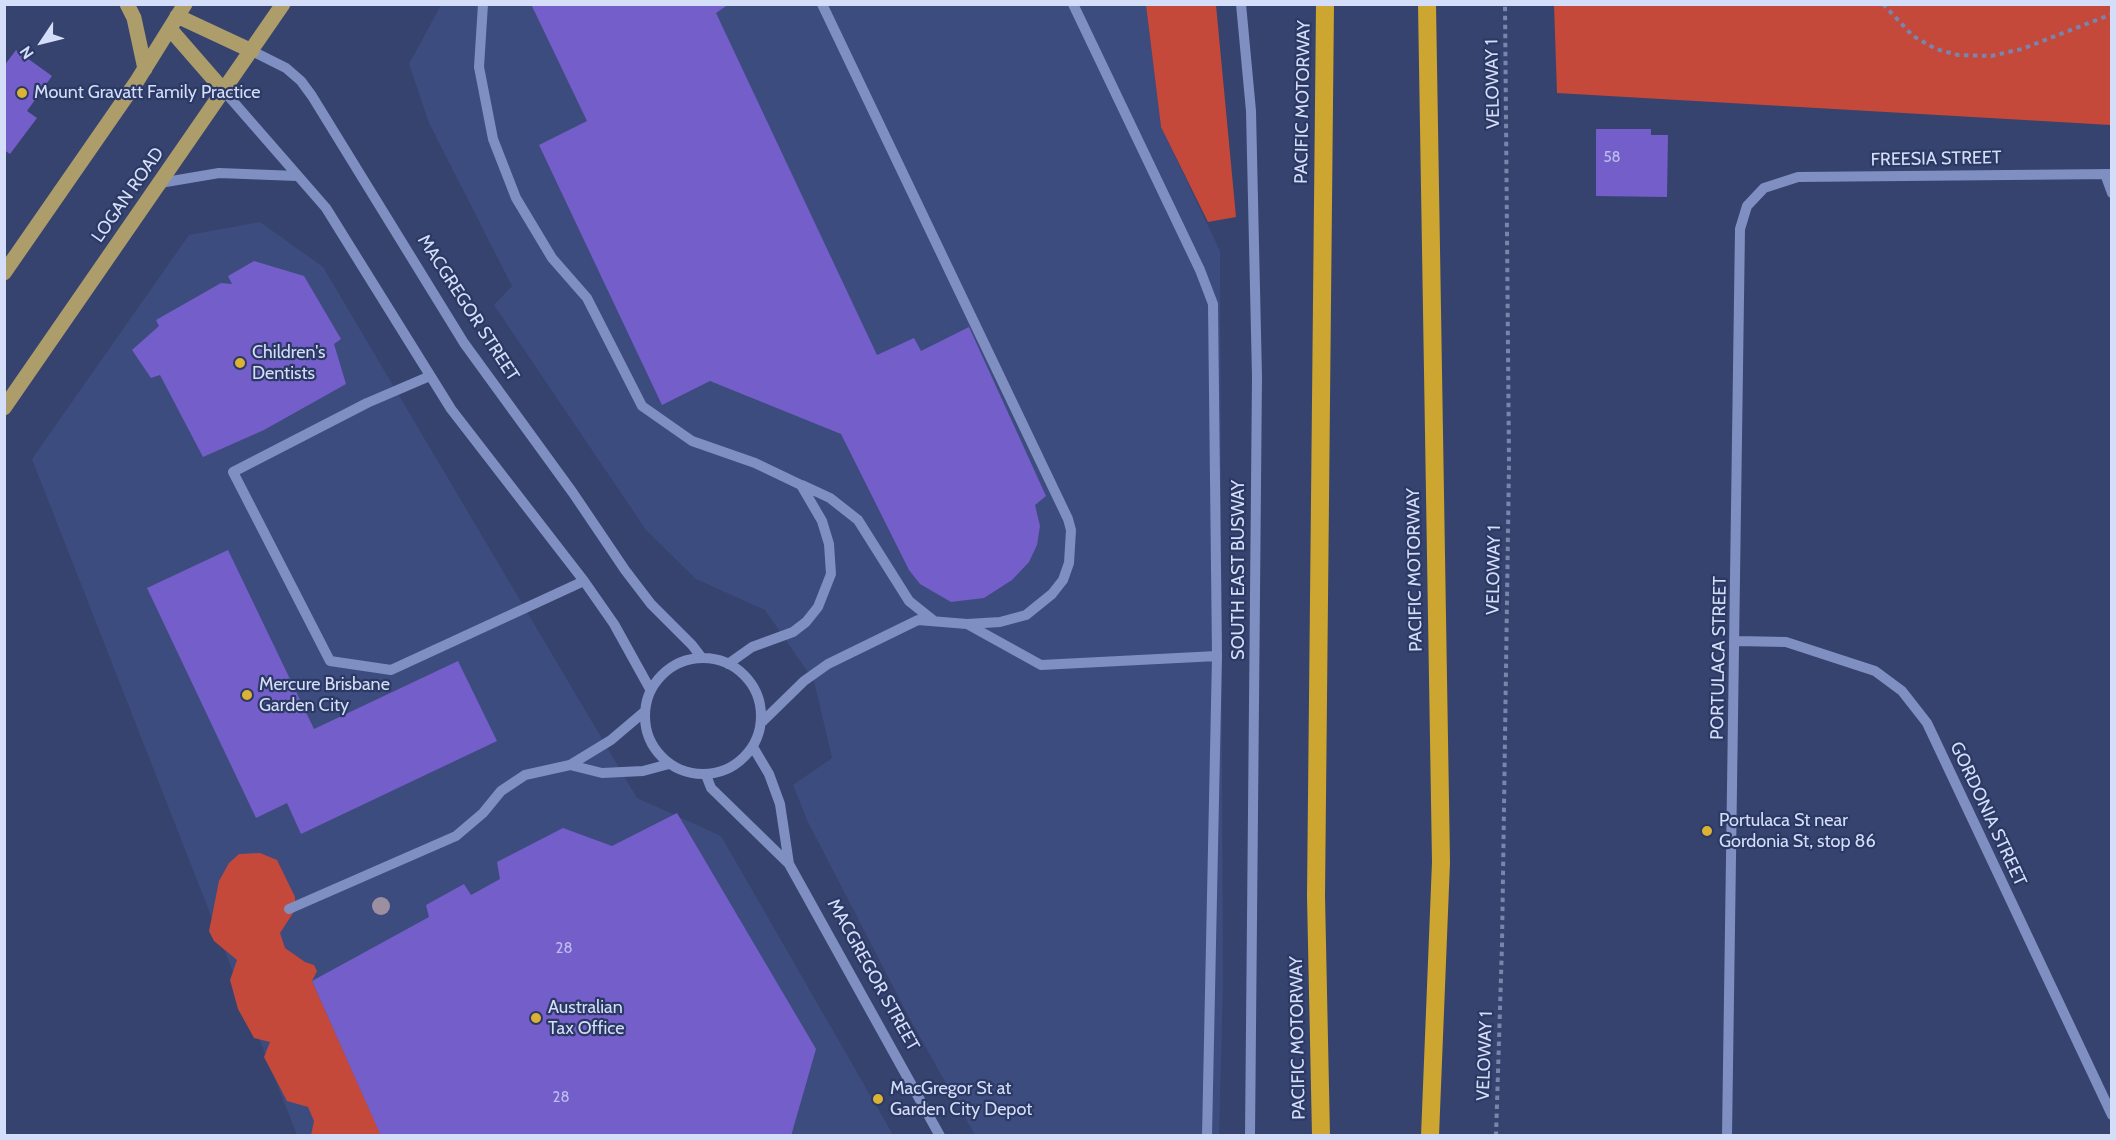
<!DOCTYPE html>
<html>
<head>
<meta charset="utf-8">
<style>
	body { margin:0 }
	#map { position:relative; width:2116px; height:1140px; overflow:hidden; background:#36436f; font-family:Cabin,sans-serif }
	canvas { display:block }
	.frame { position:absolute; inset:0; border:6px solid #d4def9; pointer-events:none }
	.north { position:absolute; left:12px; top:12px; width:60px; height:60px; -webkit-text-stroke:4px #2c3964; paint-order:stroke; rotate:235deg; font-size:16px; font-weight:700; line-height:24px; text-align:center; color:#d4def9 }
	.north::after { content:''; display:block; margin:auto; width:21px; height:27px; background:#d4def9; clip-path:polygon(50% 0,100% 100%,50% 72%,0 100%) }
</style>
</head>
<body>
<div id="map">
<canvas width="2116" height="1140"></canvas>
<div class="frame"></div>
<div class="north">N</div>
</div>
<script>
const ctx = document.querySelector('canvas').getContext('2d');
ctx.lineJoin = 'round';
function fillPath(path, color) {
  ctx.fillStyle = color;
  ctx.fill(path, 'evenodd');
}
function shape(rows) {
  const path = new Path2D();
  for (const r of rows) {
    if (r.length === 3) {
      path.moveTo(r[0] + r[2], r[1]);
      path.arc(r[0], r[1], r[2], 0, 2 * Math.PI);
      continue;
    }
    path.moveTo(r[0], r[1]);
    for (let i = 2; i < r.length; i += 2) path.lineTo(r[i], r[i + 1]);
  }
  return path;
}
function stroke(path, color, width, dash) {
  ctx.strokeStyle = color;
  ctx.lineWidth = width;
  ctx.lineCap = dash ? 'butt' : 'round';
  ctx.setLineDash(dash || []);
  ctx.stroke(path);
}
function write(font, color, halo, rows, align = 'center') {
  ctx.font = font + ' Cabin,sans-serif';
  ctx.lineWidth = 4.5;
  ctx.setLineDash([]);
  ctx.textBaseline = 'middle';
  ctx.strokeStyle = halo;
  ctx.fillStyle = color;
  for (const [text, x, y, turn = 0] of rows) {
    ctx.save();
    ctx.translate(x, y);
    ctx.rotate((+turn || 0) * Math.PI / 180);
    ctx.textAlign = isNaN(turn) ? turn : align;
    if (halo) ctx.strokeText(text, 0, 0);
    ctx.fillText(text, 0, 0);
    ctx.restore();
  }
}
const built = shape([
	[441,5,1146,5,1161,127,1220,251,1223,986,1219,1135,975,1135,910,1019,808,822,793,785,832,758,814,681,765,610,696,579,646,530,494,305,512,286,429,123,409,64],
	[260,222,323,267,637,798,721,836,893,1135,297,1135,32,459,189,235]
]);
const forest = shape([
	[1146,5,1216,5,1236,217,1208,222,1161,127],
	[1554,5,2111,5,2111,125,1557,93],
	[260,853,277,860,295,897,295,910,280,933,285,948,305,962,314,965,317,971,312,981,381,1135,311,1135,314,1121,308,1107,287,1101,264,1057,270,1042,254,1038,238,1009,230,980,237,960,214,941,209,931,219,881,229,863,239,854]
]);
const building = shape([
	[531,4,729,4,716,13,877,355,914,338,921,351,969,327,1046,496,1035,505,1040,526,1037,545,1029,562,1012,580,984,598,951,602,920,584,909,570,841,434,710,381,662,405,539,145,587,121],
	[16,50,52,76,27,111,37,118,10,154,4,150,4,66],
	[1596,129,1651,129,1651,135,1668,135,1667,197,1596,196],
	[254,261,304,276,341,339,334,344,346,384,264,430,203,457,160,375,151,378,132,350,159,326,156,320,221,283,232,284,228,276],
	[228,550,314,729,458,661,497,741,301,834,287,803,256,818,147,588],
	[677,813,816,1049,791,1136,381,1136,312,981,429,917,426,905,464,884,471,895,500,879,497,862,563,828,612,846]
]);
const path = shape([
	[1883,4,1913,36,1936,49,1958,55,1991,56,2022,49,2112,14],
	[1496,1136,1502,945,1509,463,1505,4]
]);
const minor = shape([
	[483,4,479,67,493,139,516,198,552,258,587,298,642,406,692,441,755,463,801,485,822,521,829,544,831,574,818,607,806,622,793,632,752,647,728,664],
	[822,4,1068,519,1071,530,1069,563,1063,580,1052,594,1026,615,1000,622,967,624],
	[1073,4,1200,270,1213,304,1217,656],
	[1241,4,1251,111,1257,377,1250,1136],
	[252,51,286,68,301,81,312,96,464,343,573,493,625,570,651,604,692,645,702,658],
	[224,91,326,208,451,409,584,581,614,624,650,689],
	[2105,174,2112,193],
	[160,183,219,173,297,176],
	[430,376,367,403,233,472,330,661,391,670,584,581],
	[802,485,830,498,858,520,909,601,934,621],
	[1736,641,1786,642,1875,671,1902,691,1927,723,2112,1115],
	[703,716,58],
	[761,723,804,681,828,664,918,620,967,624,1041,665,1217,656,1207,1136],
	[753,747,769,774,780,804,789,864],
	[570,765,602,773,643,771,669,764],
	[706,775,711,788,789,864,940,1136],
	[289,909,456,836,483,813,501,791,525,775,570,765,611,740,644,712],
	[1727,1136,1740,229,1747,206,1764,188,1798,177,2112,174]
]);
const major = shape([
	[127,4,134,18,145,69],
	[177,16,252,51],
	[170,29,224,91],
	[4,273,137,81,185,4],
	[4,408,283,4]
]);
const highway = shape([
	[1427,4,1441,862,1430,1136],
	[1321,1136,1316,896,1325,4]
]);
const trees = [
	[381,906]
];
const markers = [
	[22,93,6,"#dbb233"],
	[240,363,6,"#dbb233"],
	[247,695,6,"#dbb233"],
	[1707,831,6,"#dbb233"],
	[536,1018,6,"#dbb233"],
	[878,1099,6,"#dbb233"]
];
const numberNames = [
	["58",1612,158],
	["28",564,949],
	["28",561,1098]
];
const streetNames = [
	["VELOWAY 1",1493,84,-91],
	["PACIFIC MOTORWAY",1303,102,-89],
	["FREESIA STREET",1936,159,-1],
	["LOGAN ROAD",128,195,-55],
	["MACGREGOR STREET",468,308,57],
	["SOUTH EAST BUSWAY",1239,570,-90],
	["PACIFIC MOTORWAY",1415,570,-91],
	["VELOWAY 1",1494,570,-89],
	["PORTULACA STREET",1719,658,-89],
	["GORDONIA STREET",1988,814,65],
	["MACGREGOR STREET",873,975,61],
	["PACIFIC MOTORWAY",1298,1038,-91],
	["VELOWAY 1",1485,1056,-88]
];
const poiNames = [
	["Mount Gravatt Family Practice",34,93],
	["Children's",252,353],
	["Dentists",252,374],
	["Mercure Brisbane",259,685],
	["Garden City",259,706],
	["Portulaca St near",1719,821],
	["Gordonia St, stop 86",1719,842],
	["Australian",548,1008],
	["Tax Office",548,1029],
	["MacGregor St at",890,1089],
	["Garden City Depot",890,1110]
];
fillPath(built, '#3d4c7e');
fillPath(forest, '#c4493a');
fillPath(building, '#745ec9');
stroke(path, '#7985aa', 4, [4.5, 4.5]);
stroke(minor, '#7f8fc1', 10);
stroke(major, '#ad9d6a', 15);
stroke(highway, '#cca630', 18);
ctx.fillStyle = '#9c90a0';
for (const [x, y] of trees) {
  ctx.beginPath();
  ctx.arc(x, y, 9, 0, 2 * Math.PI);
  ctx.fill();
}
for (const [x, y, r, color] of markers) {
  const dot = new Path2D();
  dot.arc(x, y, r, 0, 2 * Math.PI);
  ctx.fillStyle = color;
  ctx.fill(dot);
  stroke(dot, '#2c3964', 2);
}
write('15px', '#bcbeed', null, numberNames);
write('18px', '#d4def9', '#2c3964', streetNames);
write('18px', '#d4def9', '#2c3964', poiNames, 'left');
</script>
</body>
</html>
